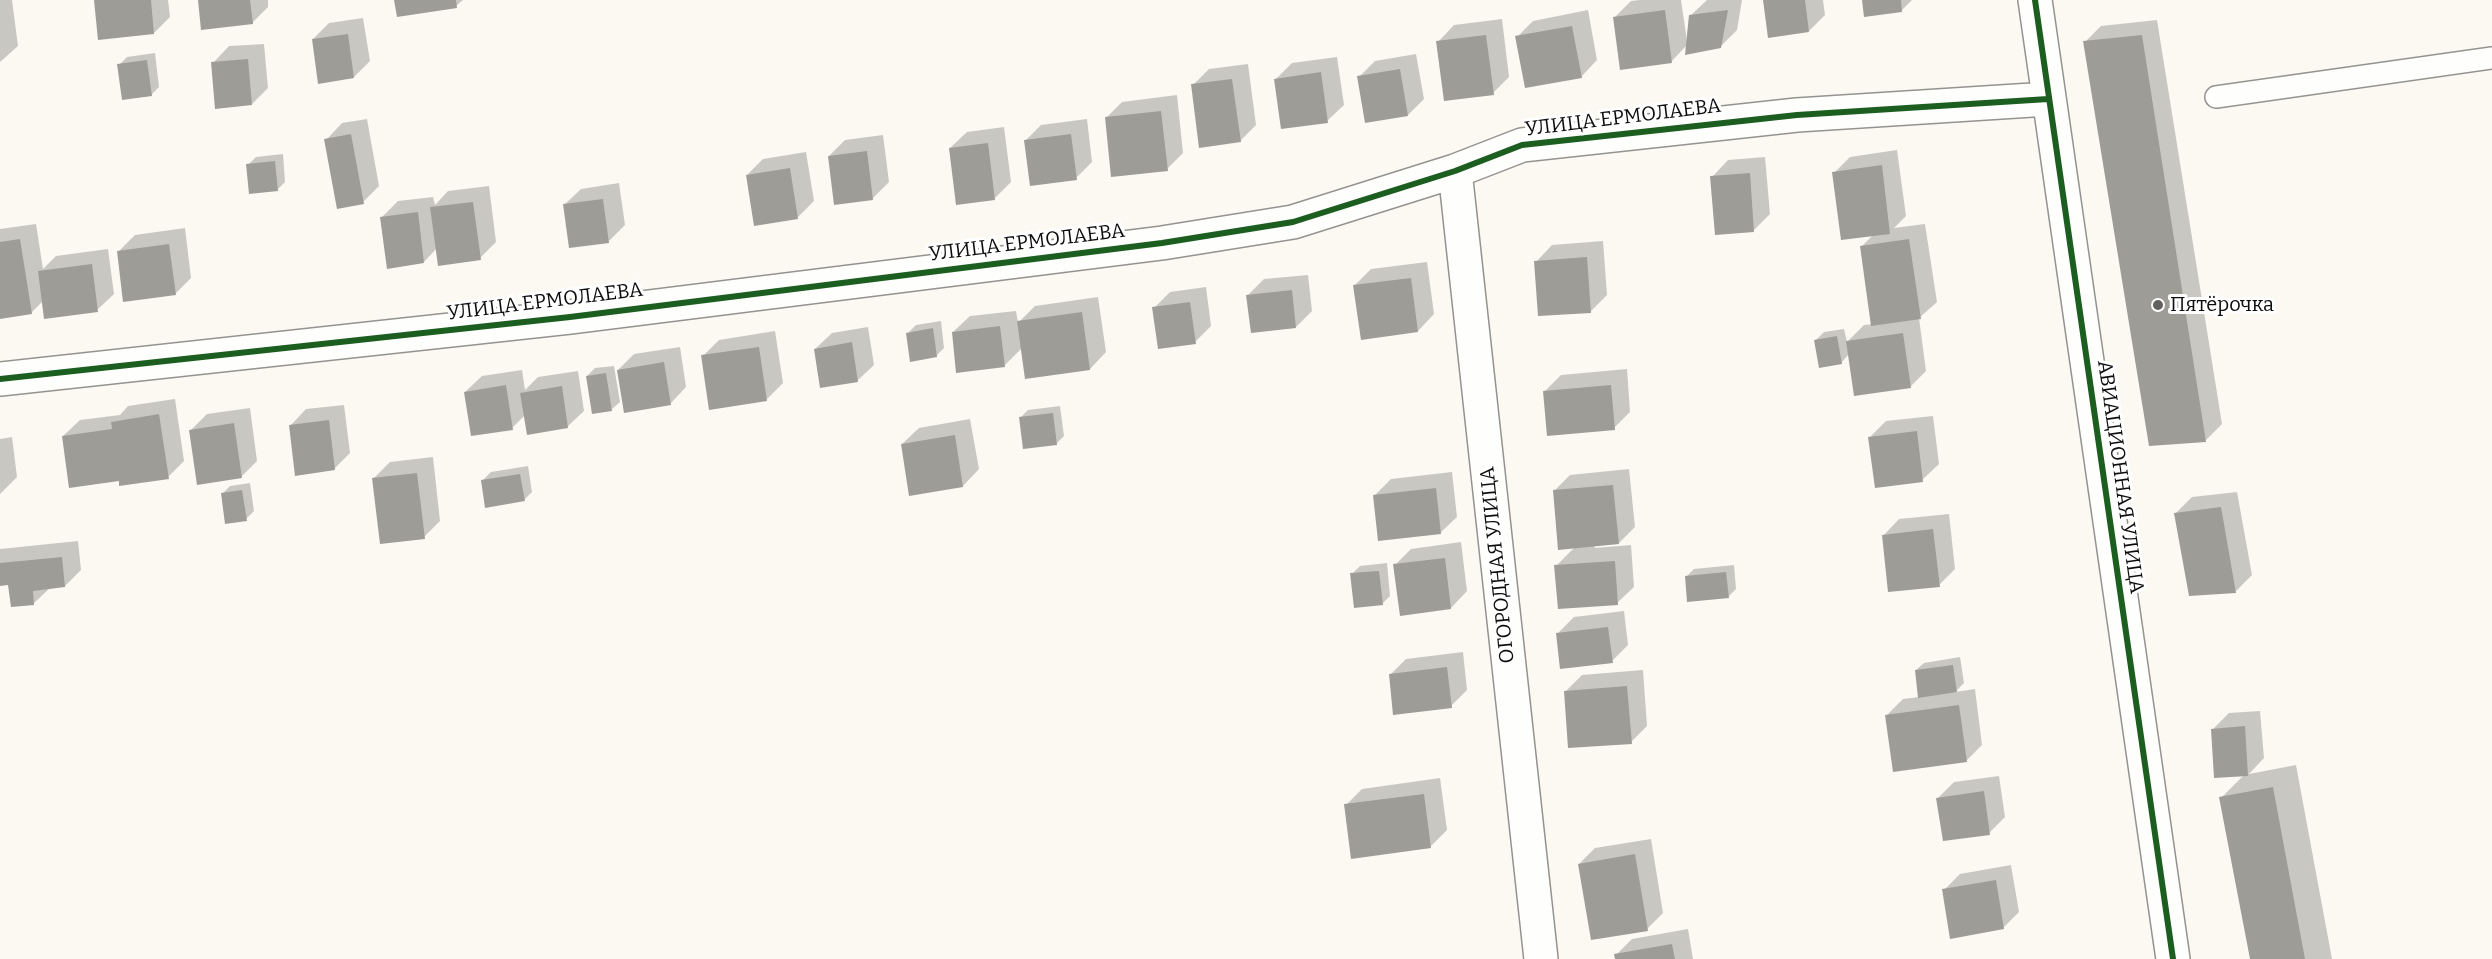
<!DOCTYPE html>
<html>
<head>
<meta charset="utf-8">
<style>
	body { margin:0 }
	canvas { display:block; background:#fbf9f1 }
</style>
</head>
<body>
<canvas width="2492" height="959"></canvas>
<script>
const ctx = document.querySelector('canvas').getContext('2d');
ctx.lineJoin = 'round';
function fillPath(path, color) {
  ctx.fillStyle = color;
  ctx.fill(path, 'evenodd');
}
function shape(rows) {
  const path = new Path2D();
  for (const r of rows) {
    path.moveTo(r[0], r[1]);
    for (let i = 2; i < r.length; i += 2) path.lineTo(r[i], r[i + 1]);
  }
  return path;
}
function stroke(path, color, width, dash) {
  ctx.strokeStyle = color;
  ctx.lineWidth = width;
  ctx.lineCap = dash ? 'butt' : 'round';
  ctx.setLineDash(dash || []);
  ctx.stroke(path);
}
function write(font, color, halo, rows, align = 'center') {
  ctx.font = font + ' Bitter,serif';
  ctx.lineWidth = 6;
  ctx.setLineDash([]);
  ctx.textBaseline = 'middle';
  ctx.strokeStyle = halo;
  ctx.fillStyle = color;
  for (const [text, x, y, turn = 0] of rows) {
    ctx.save();
    ctx.translate(x, y);
    ctx.rotate((+turn || 0) * Math.PI / 180);
    ctx.textAlign = isNaN(turn) ? turn : align;
    if (halo) ctx.strokeText(text, 0, 0);
    ctx.fillText(text, 0, 0);
    ctx.restore();
  }
}
const shadow = shape([
	[0,0,12,0,18,46,0,62],
	[95,0,168,0,170,17,154,33],
	[199,0,268,0,268,7,252,23],
	[396,0,463,0,456,6],
	[1640,0,1681,0,1687,41,1690,16,1707,0,1742,0,1737,30,1721,46,1687,45,1671,62,1614,18,1631,1],
	[1765,0,1823,0,1825,15,1809,31],
	[1864,0,1912,0,1902,10],
	[1588,10,1597,60,1581,77,1517,37,1533,21],
	[363,18,370,61,354,77,313,39,329,23],
	[1502,19,1509,77,1493,93,1438,42,1454,25],
	[2157,20,2222,424,2205,441,2085,42,2101,26],
	[264,44,268,88,252,104,213,63,229,46],
	[155,53,159,87,151,95,119,65,127,57],
	[1416,54,1424,99,1408,115,1359,77,1375,61],
	[1337,57,1344,105,1327,121,1276,79,1292,63],
	[1248,64,1256,125,1240,141,1193,85,1209,69],
	[1177,95,1183,153,1167,169,1106,118,1122,102],
	[367,119,379,186,363,202,326,140,342,123],
	[1087,119,1092,162,1076,178,1025,141,1041,125],
	[1004,127,1011,182,995,198,950,148,967,132],
	[883,135,889,182,873,198,835,203,829,156,845,140],
	[1897,150,1906,216,1894,228,1925,224,1937,302,1919,318,1926,371,1910,387,1849,354,1841,363,1816,340,1824,332,1844,329,1847,342,1864,325,1873,324,1861,247,1874,234,1834,173,1850,157],
	[806,152,814,201,798,217,755,224,747,175,763,159],
	[283,154,285,182,277,190,248,165,256,157],
	[1765,157,1770,214,1754,230,1712,177,1728,160],
	[619,183,625,225,609,241,564,205,581,189],
	[489,186,496,242,480,258,437,248,424,262,382,217,398,201,433,197,435,205,448,191],
	[36,224,43,269,56,256,108,249,114,294,97,310,43,301,31,313,0,318,0,229],
	[185,228,191,278,175,294,119,251,135,235],
	[1603,241,1607,295,1591,311,1536,262,1552,245],
	[1427,262,1434,314,1418,331,1355,285,1371,269],
	[1308,275,1312,311,1296,327,1248,295,1264,279],
	[1206,287,1211,326,1195,342,1154,308,1170,292],
	[1098,297,1106,352,1090,369,1022,348,1004,366,953,332,970,316,1016,311,1018,323,1035,306],
	[941,321,944,348,936,356,908,333,916,325],
	[868,327,874,365,857,381,815,349,832,333],
	[775,331,783,383,767,399,703,356,719,340],
	[680,347,686,387,670,404,618,370,634,354],
	[614,366,620,402,612,409,587,376,595,368],
	[1627,369,1630,412,1614,428,1545,391,1561,375],
	[522,370,525,390,538,377,578,371,584,411,567,427,525,415,512,428,465,392,482,376],
	[175,399,184,461,168,477,120,479,63,436,80,420,120,415,128,406],
	[344,405,350,453,334,469,290,426,306,409],
	[1060,406,1064,436,1056,444,1020,418,1028,410],
	[250,408,257,461,241,477,191,430,207,414],
	[1933,416,1939,464,1922,480,1870,437,1886,421],
	[970,419,979,469,963,486,902,444,919,428],
	[12,437,17,477,0,494,0,439],
	[433,457,440,521,424,537,374,478,390,462],
	[528,466,532,492,524,500,483,480,491,472],
	[1629,469,1635,527,1619,543,1594,545,1595,548,1631,545,1634,587,1617,603,1556,566,1575,547,1554,491,1570,475],
	[1452,472,1457,517,1440,533,1375,495,1391,479],
	[250,483,254,511,246,519,222,494,230,486],
	[2237,492,2252,575,2236,591,2190,594,2175,514,2192,497],
	[1949,514,1955,569,1939,585,1883,536,1899,519],
	[78,541,81,570,65,586,50,588,33,604,9,583,0,584,0,549],
	[1461,542,1467,591,1451,608,1395,565,1411,549],
	[1387,563,1390,596,1382,604,1352,574,1360,566],
	[1734,565,1736,589,1728,597,1686,577,1694,569],
	[1624,611,1628,645,1612,661,1557,634,1574,617],
	[1463,652,1467,690,1451,706,1390,675,1406,659],
	[1960,657,1964,683,1955,692,1975,689,1982,745,1966,761,1887,715,1903,699,1920,697,1916,670,1924,663],
	[1643,670,1647,726,1631,742,1566,691,1582,675],
	[2260,711,2264,758,2249,774,2296,765,2332,959,2251,959,2221,798,2244,775,2213,729,2229,713],
	[1999,776,2005,817,1989,833,1938,798,1954,782],
	[1440,778,1447,830,1431,846,1346,805,1362,789],
	[1651,839,1663,913,1647,929,1579,864,1595,848],
	[2011,865,2019,912,2003,928,1944,890,1960,874],
	[1688,929,1693,959,1616,959,1616,955,1632,939]
]);
const building = shape([
	[94,0,151,0,154,34,98,40],
	[198,0,250,0,253,24,201,30],
	[394,0,456,0,457,8,397,17],
	[1763,0,1805,0,1809,32,1768,38],
	[1862,0,1901,0,1902,12,1864,17],
	[1665,10,1672,63,1620,70,1613,17],
	[1728,10,1721,48,1685,55,1689,15],
	[1572,26,1582,78,1525,88,1515,36],
	[348,34,354,78,318,84,312,39],
	[1486,35,1494,95,1444,101,1436,41],
	[2142,35,2206,442,2149,446,2083,41],
	[248,59,252,105,215,109,211,62],
	[147,60,152,96,122,100,117,64],
	[1400,69,1408,116,1365,123,1357,76],
	[1321,72,1328,123,1281,129,1274,79],
	[1232,79,1241,142,1199,148,1191,84],
	[1161,111,1168,171,1111,177,1105,117],
	[351,134,364,204,337,209,324,139],
	[1071,134,1077,180,1030,186,1024,140],
	[988,143,995,200,956,205,949,148],
	[867,151,873,200,834,205,828,156],
	[275,161,278,191,249,194,246,164],
	[1882,165,1890,234,1841,240,1832,172],
	[790,168,798,219,754,226,746,175],
	[1750,173,1754,232,1715,235,1710,176],
	[603,199,609,243,569,248,563,204],
	[473,202,481,260,438,266,430,207],
	[418,212,424,263,387,269,380,217],
	[20,239,32,314,0,319,0,242],
	[1909,239,1921,319,1871,326,1860,246],
	[169,244,176,295,123,302,117,251],
	[1587,257,1591,313,1538,316,1534,261],
	[92,264,98,312,44,319,38,271],
	[1411,278,1418,332,1361,340,1353,285],
	[1292,290,1296,328,1251,333,1246,295],
	[1190,302,1196,344,1158,349,1152,307],
	[1082,312,1090,370,1025,379,1017,321],
	[1000,326,1005,367,956,373,952,332],
	[933,328,937,357,910,362,906,333],
	[1903,333,1911,388,1854,396,1846,341],
	[1837,336,1842,364,1819,368,1814,340],
	[852,342,858,382,820,388,814,349],
	[759,347,767,401,709,410,701,355],
	[664,362,671,405,624,413,617,370],
	[606,373,612,411,592,414,586,376],
	[506,385,513,430,471,436,464,392],
	[1611,385,1615,430,1547,436,1543,391],
	[562,386,568,428,527,435,520,393],
	[1053,413,1057,445,1023,449,1019,417],
	[159,414,169,479,119,486,119,481,69,488,62,436,112,429,111,422],
	[329,420,335,470,295,476,289,425],
	[234,423,242,478,197,485,189,430],
	[1917,431,1923,482,1875,488,1868,437],
	[955,435,963,487,909,496,901,444],
	[417,473,425,539,380,544,372,478],
	[520,474,525,501,485,508,481,480],
	[1613,485,1619,544,1558,550,1553,490],
	[1436,488,1441,534,1378,541,1373,495],
	[242,490,247,521,225,524,221,493],
	[2221,507,2236,593,2189,596,2174,513],
	[1933,529,1940,587,1888,592,1882,535],
	[62,557,65,587,33,591,34,605,11,607,8,585,0,586,0,563],
	[1445,558,1451,609,1400,616,1393,564],
	[1615,561,1618,605,1558,609,1554,565],
	[1379,571,1383,605,1354,608,1350,573],
	[1726,572,1729,598,1687,602,1685,576],
	[1608,627,1613,663,1560,669,1556,633],
	[1953,665,1957,692,1918,698,1915,670],
	[1447,667,1452,708,1393,715,1389,674],
	[1627,686,1632,744,1568,748,1564,691],
	[1959,705,1967,762,1893,772,1885,715],
	[2245,726,2248,776,2214,778,2211,729],
	[2273,787,2305,959,2250,959,2219,797],
	[1984,791,1990,835,1943,841,1936,798],
	[1424,794,1431,848,1351,859,1344,804],
	[1635,854,1648,931,1591,940,1578,864],
	[1996,880,2004,929,1950,939,1942,889],
	[1672,944,1675,959,1615,959,1614,954]
]);
const service = shape([
	[2216,97,2492,58]
]);
const minor = shape([
	[2035,0,2173,959],
	[1455,171,1541,959],
	[0,379,570,317,1162,243,1293,222,1455,171,1522,145,1797,115,2048,99]
]);
const cycleway = shape([
	[2035,0,2173,959],
	[0,379,570,317,1162,243,1293,222,1455,171,1522,145,1797,115,2048,99]
]);
const markers = [
	[2158,305,6,"#60605d"]
];
const streetNames = [
	["УЛИЦА ЕРМОЛАЕВА",1623,118,-7],
	["УЛИЦА ЕРМОЛАЕВА",1027,243,-7],
	["УЛИЦА ЕРМОЛАЕВА",545,302,-7],
	["АВИАЦИОННАЯ УЛИЦА",2120,477,82],
	["ОГОРОДНАЯ УЛИЦА",1498,565,-96]
];
const poiNames = [
	["Пятёрочка",2170,305]
];
fillPath(shadow, '#0003');
fillPath(building, '#9e9c97');
stroke(service, '#949390', 24);
stroke(minor, '#949390', 36);
stroke(service, '#fefefd', 21);
stroke(minor, '#fefefd', 33);
stroke(cycleway, '#1b5e20', 6);
for (const [x, y, r, color] of markers) {
  const dot = new Path2D();
  dot.arc(x, y, r, 0, 2 * Math.PI);
  ctx.fillStyle = color;
  ctx.fill(dot);
  stroke(dot, '#fff', 2);
}
write('20px', '#0d0d0d', '#fff', streetNames);
write('20px', '#0d0d0d', '#fff', poiNames, 'left');
</script>
</body>
</html>
